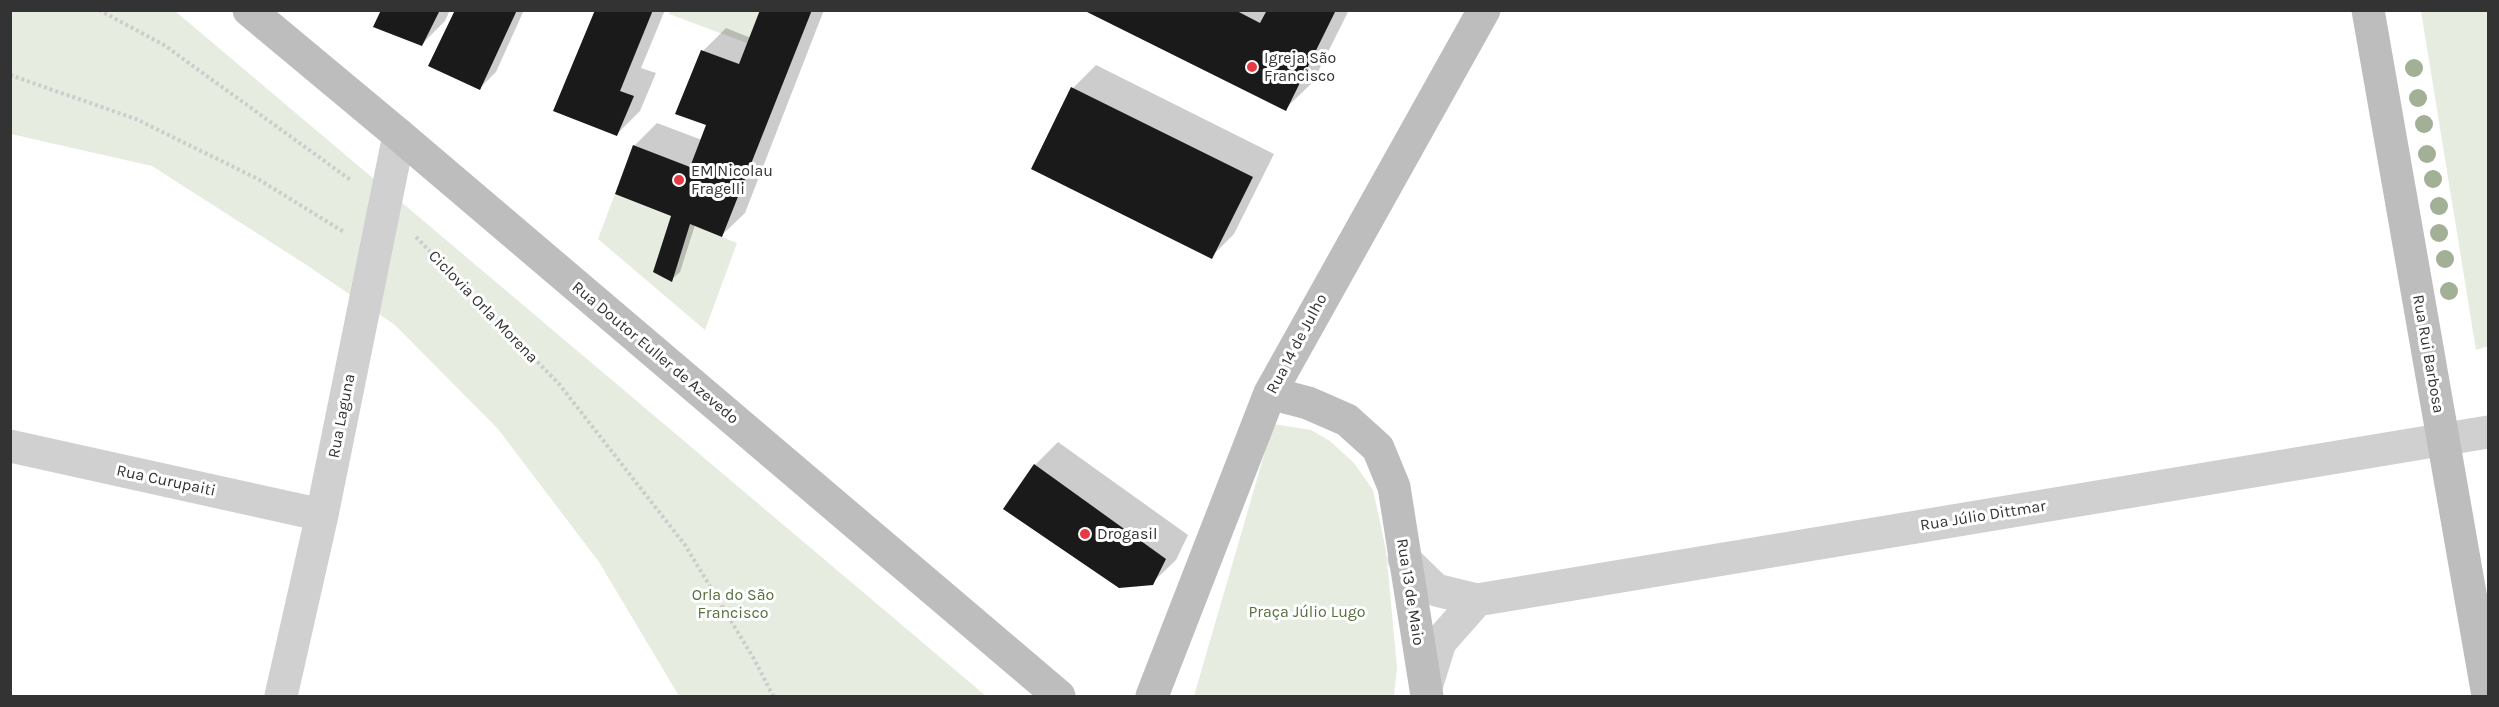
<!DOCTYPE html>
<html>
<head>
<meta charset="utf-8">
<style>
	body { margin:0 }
	#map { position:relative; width:2499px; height:707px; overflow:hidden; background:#fff; font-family:Karla,sans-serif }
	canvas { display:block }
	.frame { position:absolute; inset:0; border:12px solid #333; pointer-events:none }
</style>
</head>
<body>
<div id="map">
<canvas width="2499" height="707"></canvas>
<div class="frame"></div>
</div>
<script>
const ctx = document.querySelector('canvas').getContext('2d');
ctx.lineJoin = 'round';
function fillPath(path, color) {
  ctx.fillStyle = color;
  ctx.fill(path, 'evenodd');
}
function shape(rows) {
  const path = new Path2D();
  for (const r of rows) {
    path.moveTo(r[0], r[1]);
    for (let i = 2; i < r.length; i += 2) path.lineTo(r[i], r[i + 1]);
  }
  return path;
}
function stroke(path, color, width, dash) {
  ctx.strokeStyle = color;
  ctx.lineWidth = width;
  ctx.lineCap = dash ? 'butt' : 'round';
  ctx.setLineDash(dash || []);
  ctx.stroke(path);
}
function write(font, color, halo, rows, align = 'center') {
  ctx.font = font + ' Karla,sans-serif';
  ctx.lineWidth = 6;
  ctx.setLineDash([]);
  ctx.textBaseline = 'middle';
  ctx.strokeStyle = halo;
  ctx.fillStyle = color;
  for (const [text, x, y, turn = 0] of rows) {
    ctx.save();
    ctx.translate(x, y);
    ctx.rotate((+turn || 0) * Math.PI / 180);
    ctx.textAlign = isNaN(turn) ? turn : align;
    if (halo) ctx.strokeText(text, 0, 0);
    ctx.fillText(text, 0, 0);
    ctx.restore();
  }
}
const green = shape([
	[670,10,760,11,747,43,669,14],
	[11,11,175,11,986,696,679,696,599,562,498,429,395,325,305,264,152,166,11,134],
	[2421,11,2488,11,2488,346,2476,350],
	[615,194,737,243,705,330,598,239],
	[1273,424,1311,430,1330,441,1354,463,1373,490,1386,550,1397,668,1394,696,1194,696]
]);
const shadow = shape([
	[383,10,450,10,445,21,422,44],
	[457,10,524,10,496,72,480,88],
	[597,10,665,10,641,68,656,73,640,111,617,134],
	[762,10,824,10,745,213,722,235,695,225,680,272,671,280,673,216,634,146,657,123,702,140,708,125,703,51,726,28,751,38],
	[1086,10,1349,10,1313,82,1285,109],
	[1096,65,1274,154,1234,234,1211,257,1073,88],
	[1058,442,1188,535,1176,560,1152,583,1035,465]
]);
const building = shape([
	[381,10,440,10,422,46,373,27],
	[455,10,517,10,480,90,428,66],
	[595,10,653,10,620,91,634,96,617,136,553,111],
	[760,10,812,10,722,237,690,224,672,282,653,272,671,216,615,194,633,145,690,167,706,125,675,114,701,50,739,64],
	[1083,10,1235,10,1260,23,1267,10,1336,10,1286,111],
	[1071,87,1253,177,1212,259,1031,169],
	[1034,464,1166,559,1153,585,1119,588,1003,509]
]);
const path = shape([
	[99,10,164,45,352,181],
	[10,75,136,119,258,179,344,232],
	[416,237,559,384,685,545,754,659,773,696]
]);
const street = shape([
	[10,446,322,515],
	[1404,559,1436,590,1477,600,2488,432],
	[1426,687,1440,642,1477,600],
	[281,696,322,515,399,135]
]);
const secondary = shape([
	[249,10,399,135,1059,696],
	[2368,10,2488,696],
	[1270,393,1308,403,1347,420,1378,448,1394,487,1427,696],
	[1152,696,1270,393,1484,10]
]);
const trees = [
	[2414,68],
	[2418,98],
	[2424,124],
	[2427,154],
	[2433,179],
	[2439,206],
	[2439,233],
	[2445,259],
	[2449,291]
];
const markers = [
	[1252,67,6,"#e63946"],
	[679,180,6,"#e63946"],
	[1085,534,6,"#e63946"]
];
const poiNames = [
	["Igreja São",1264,58],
	["Francisco",1264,76],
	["EM Nicolau",691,171],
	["Fragelli",691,189],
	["Drogasil",1097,534]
];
const streetNames = [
	["Ciclovia Orla Morena",483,307,46],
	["Rua 14 de Julho",1297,344,-62],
	["Rua Doutor Euller de Azevedo",655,353,40],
	["Rua Rui Barbosa",2428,354,80],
	["Rua Laguna",342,416,-79],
	["Rua Curupaiti",166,481,12],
	["Rua Júlio Dittmar",1983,516,-9],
	["Rua 13 de Maio",1410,592,81]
];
const parkNames = [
	["Orla do São",733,595],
	["Francisco",733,613],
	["Praça Júlio Lugo",1307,612]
];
fillPath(green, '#e6ecdf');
fillPath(shadow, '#0003');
fillPath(building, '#1a1a1a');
stroke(path, '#cdcdcd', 4, [3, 3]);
stroke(street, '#d0d0d0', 33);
stroke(secondary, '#bdbdbd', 33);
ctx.fillStyle = '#a2b095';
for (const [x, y] of trees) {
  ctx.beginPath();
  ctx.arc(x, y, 9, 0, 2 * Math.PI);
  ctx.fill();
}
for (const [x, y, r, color] of markers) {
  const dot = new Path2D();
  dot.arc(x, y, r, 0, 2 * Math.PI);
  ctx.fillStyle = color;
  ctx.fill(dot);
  stroke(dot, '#fff', 2);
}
write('16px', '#333', '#fff', poiNames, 'left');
write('16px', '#333', '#fff', streetNames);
write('16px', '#56703f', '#fff', parkNames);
</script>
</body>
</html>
